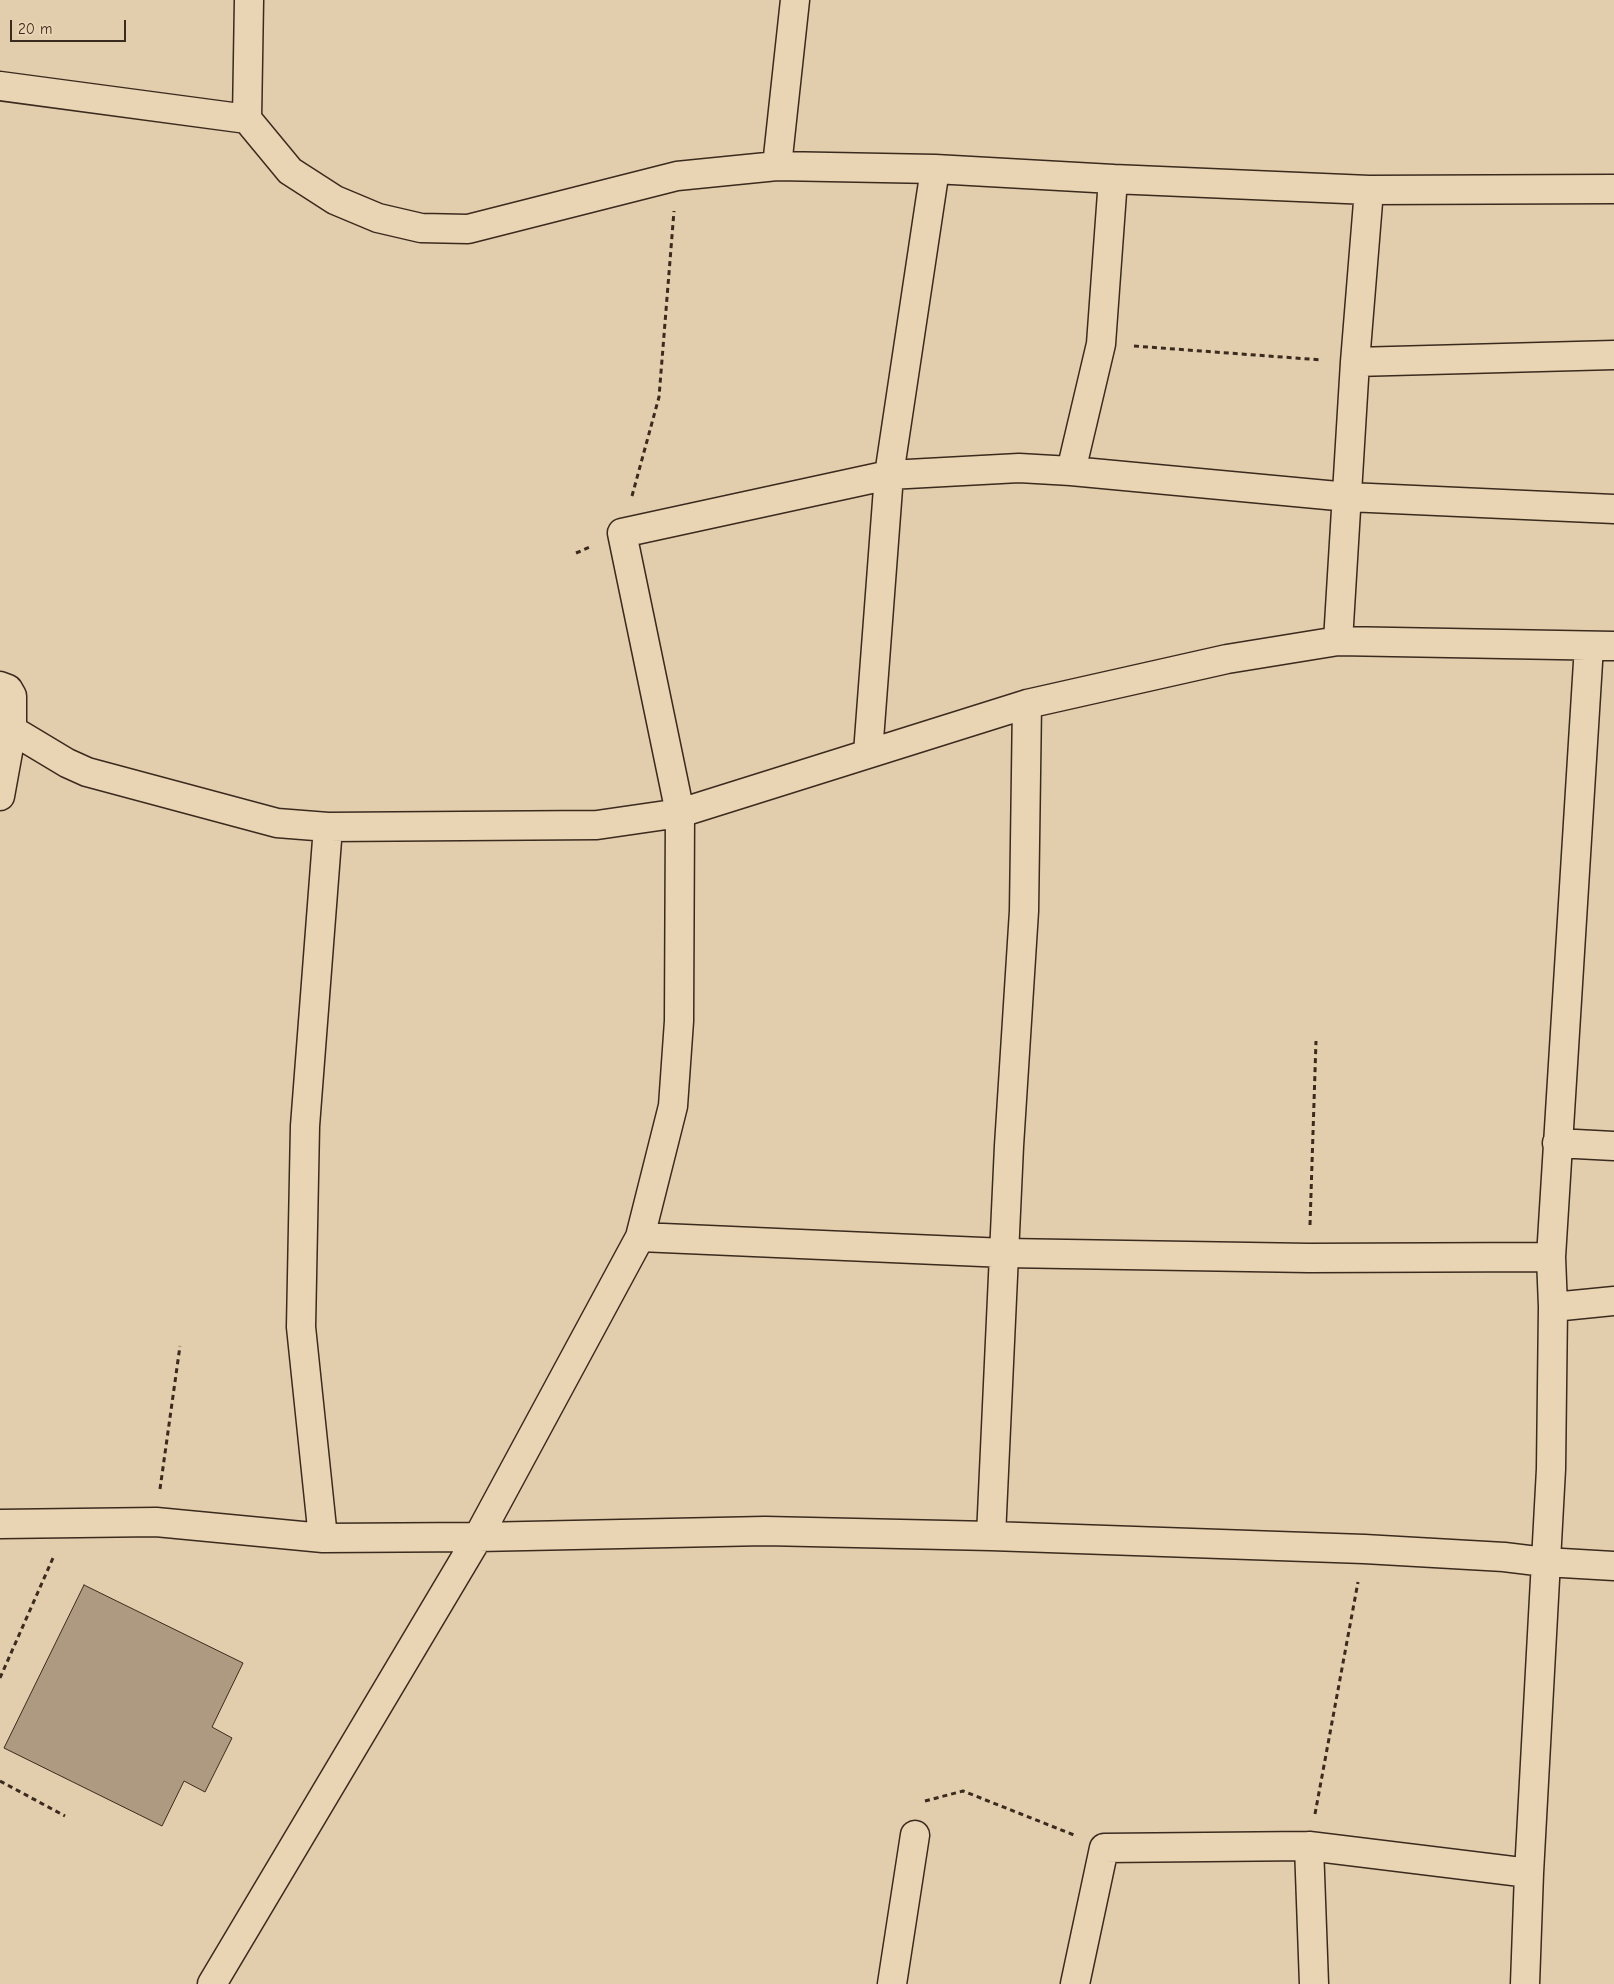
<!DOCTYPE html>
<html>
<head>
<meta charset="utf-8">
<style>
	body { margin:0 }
	#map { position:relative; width:1614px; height:1984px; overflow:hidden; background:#e2cdad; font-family:"Comic Neue",sans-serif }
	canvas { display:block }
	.scale { position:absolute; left:10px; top:20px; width:116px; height:22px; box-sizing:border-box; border:2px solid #3b2a1e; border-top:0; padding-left:6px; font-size:15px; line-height:18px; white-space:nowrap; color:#3b2a1e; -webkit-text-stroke:4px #e9d4b3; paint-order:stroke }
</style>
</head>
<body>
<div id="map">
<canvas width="1614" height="1984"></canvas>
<div class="scale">20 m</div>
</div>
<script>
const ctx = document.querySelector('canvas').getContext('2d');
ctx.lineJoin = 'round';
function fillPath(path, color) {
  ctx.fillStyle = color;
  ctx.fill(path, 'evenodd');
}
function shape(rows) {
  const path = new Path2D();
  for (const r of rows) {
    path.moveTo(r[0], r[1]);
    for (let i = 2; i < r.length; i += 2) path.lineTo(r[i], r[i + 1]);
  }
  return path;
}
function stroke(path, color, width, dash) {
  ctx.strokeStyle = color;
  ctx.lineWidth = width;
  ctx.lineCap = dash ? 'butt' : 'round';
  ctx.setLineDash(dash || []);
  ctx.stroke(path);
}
const building = shape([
	[84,1585,243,1663,212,1727,232,1738,205,1792,184,1781,162,1826,4,1748,84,1585]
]);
const path = shape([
	[1134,346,1322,360],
	[632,496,659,397,674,211],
	[576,553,590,547],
	[1310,1225,1316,1041],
	[160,1489,180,1346],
	[0,1678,53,1558],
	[0,1781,65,1816],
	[925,1801,963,1791,1074,1835],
	[1315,1814,1358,1582]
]);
const street = shape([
	[249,0,247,119,290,171,335,200,378,218,421,228,468,229,677,176,777,166,935,169,1113,179,1369,190,1614,189],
	[0,86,247,119],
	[777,166,795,0],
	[1355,362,1614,355],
	[1071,471,1101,344,1113,179],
	[1338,641,1355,362,1369,190],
	[1614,646,1338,641,1227,659,1027,704,680,813,597,825,328,827,305,1126,301,1327,323,1538,478,1537,765,1531,991,1536,1364,1549,1504,1557,1545,1562,1614,1566],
	[0,686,8,689,12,696,12,730,0,796],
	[12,730,67,763,87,772,277,823,328,827],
	[868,753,889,475,935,169],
	[1557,1143,1614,1146],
	[640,1237,1005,1253,1309,1258,1551,1257,1553,1307,1551,1469,1529,1873,1525,1984],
	[1551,1257,1589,646],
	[1553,1307,1614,1301],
	[0,1524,156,1522,323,1538],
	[991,1536,1009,1146,1024,911,1027,704],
	[1309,1846,1314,1984],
	[212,1984,478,1537,640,1237,673,1106,679,1021,680,813,622,533,889,475,1019,468,1071,471,1348,497,1614,509],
	[892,1984,915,1835],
	[1075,1984,1104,1848,1309,1846,1529,1873]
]);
fillPath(building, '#ae9a80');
stroke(building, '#3b2a1e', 1);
stroke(street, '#3b2a1e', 31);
stroke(path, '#3b2a1e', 3, [5, 4]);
stroke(street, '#e9d4b3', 28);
</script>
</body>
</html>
